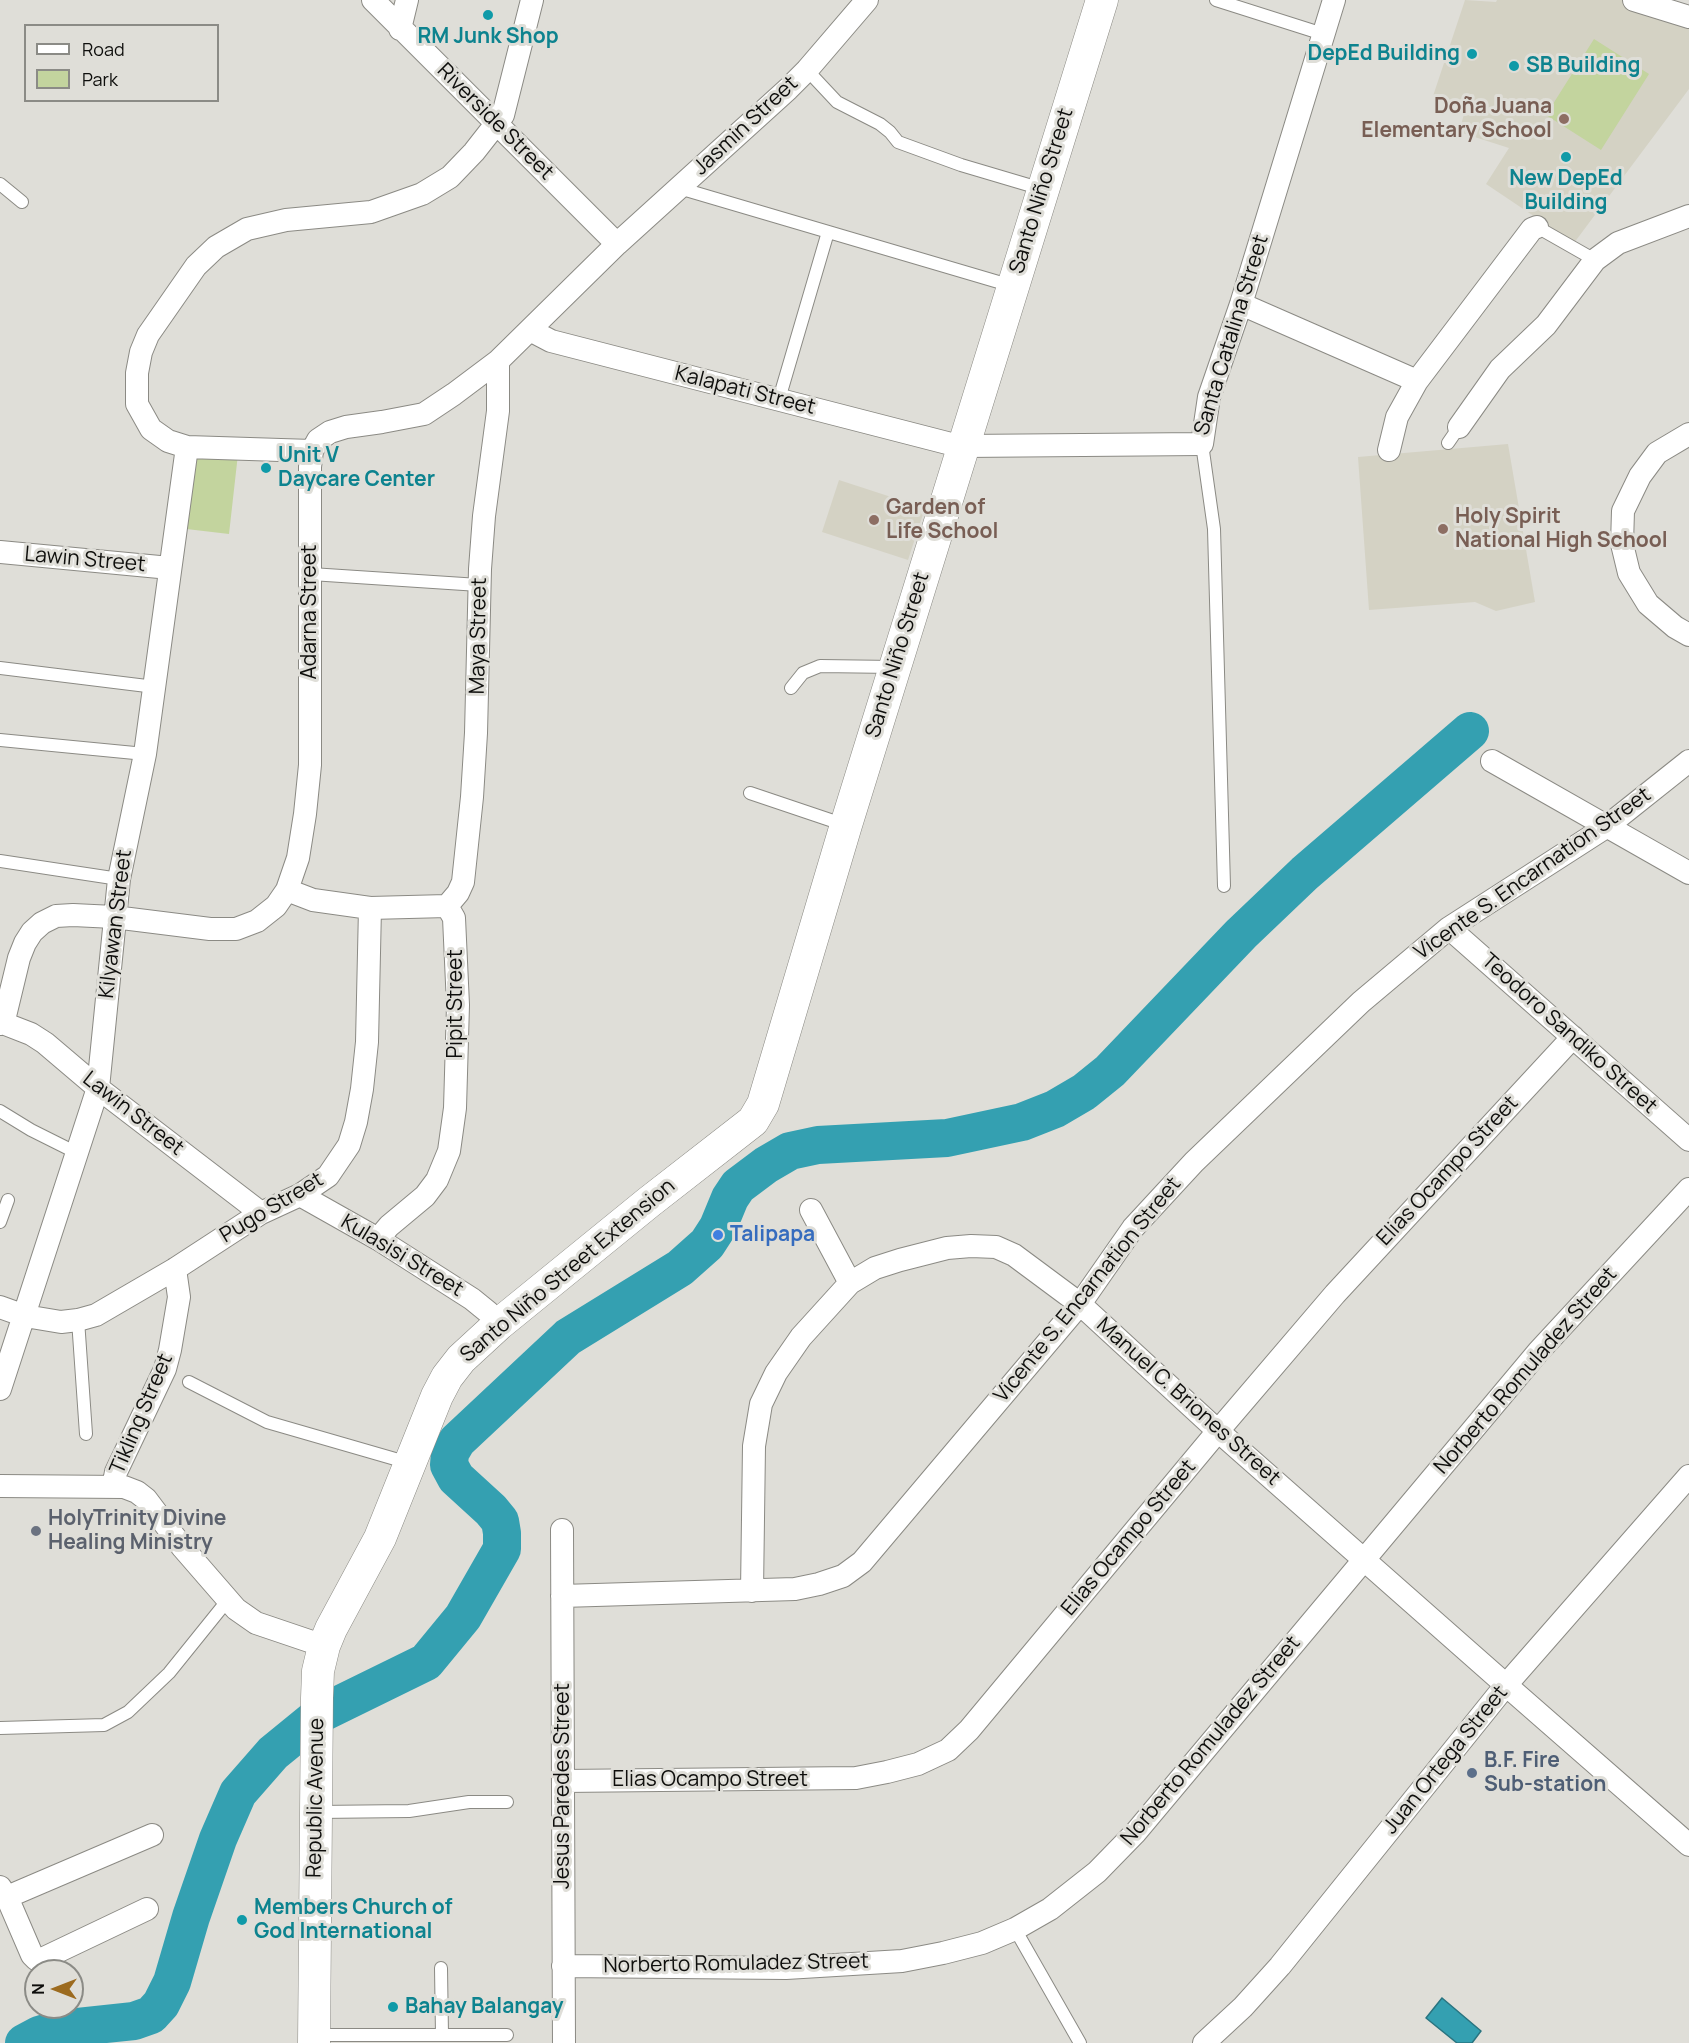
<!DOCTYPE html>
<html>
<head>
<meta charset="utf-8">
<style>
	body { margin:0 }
	#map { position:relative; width:1689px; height:2043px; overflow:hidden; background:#dfded8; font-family:Manrope,sans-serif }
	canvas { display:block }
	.legend { position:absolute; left:24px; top:24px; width:195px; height:78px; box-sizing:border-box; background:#dfded8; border:2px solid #8b8b86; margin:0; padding:8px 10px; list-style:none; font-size:18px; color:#0e0e0c }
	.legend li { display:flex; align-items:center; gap:12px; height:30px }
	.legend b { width:30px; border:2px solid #8b8b86 }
	.north { position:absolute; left:24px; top:1959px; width:60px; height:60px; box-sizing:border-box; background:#dfded8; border:2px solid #8b8b86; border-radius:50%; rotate:270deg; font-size:16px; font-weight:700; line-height:24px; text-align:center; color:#0e0e0c }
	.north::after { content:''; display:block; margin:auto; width:21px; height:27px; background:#9c6b1f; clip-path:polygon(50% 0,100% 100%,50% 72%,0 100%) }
</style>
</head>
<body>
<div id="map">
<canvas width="1689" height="2043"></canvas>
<ul class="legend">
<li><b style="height:8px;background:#fff"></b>Road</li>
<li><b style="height:16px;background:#c3d49e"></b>Park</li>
</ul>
<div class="north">N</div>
</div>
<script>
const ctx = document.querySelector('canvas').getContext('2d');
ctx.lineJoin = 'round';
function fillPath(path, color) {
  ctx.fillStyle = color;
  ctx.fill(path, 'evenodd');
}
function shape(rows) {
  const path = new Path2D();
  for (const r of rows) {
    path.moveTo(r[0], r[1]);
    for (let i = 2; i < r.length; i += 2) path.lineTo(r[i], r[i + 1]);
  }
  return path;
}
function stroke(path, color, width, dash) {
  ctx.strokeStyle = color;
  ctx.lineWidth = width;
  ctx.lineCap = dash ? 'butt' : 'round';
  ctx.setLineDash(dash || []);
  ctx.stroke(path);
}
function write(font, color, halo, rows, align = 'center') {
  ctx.font = font + ' Manrope,sans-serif';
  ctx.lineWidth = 6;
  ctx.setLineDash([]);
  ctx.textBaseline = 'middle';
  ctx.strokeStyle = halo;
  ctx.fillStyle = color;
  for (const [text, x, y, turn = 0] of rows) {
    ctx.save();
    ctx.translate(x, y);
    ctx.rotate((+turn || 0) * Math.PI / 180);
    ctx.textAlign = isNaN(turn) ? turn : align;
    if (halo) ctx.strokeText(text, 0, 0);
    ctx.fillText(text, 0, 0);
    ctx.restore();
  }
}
const built = shape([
	[1465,0,1496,2,1497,0,1623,0,1689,19,1689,89,1574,243,1486,184,1509,148,1459,132,1466,107,1433,96],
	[1508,444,1535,602,1496,611,1475,602,1369,610,1358,457],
	[839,480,925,508,908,560,822,532]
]);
const green = shape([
	[1594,39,1649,74,1601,150,1546,115],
	[186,449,238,454,229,534,178,528]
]);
const water = shape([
	[1442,1998,1481,2031,1472,2043,1457,2043,1426,2018,1442,1998]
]);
const river = shape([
	[24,2043,39,2035,59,2029,134,2021,151,2015,161,2004,172,1982,191,1917,218,1839,238,1793,273,1753,322,1713,426,1662,463,1617,502,1549,502,1533,500,1521,491,1510,456,1478,449,1465,450,1453,457,1441,568,1337,680,1268,707,1244,718,1227,730,1198,738,1186,766,1165,790,1151,818,1145,947,1138,1022,1122,1055,1109,1084,1092,1110,1071,1241,934,1305,873,1470,731]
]);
const lane = shape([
	[1216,0,1323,34],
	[807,70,837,102,880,124,890,132,898,142,961,165,1042,189],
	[0,184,22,202],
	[679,188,1012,286],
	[1537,227,1595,260],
	[779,399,828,232],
	[1448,443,1459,427],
	[1202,444,1214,529,1224,886],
	[311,574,479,585],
	[0,668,155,687],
	[791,688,803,673,820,666,894,667],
	[0,740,145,754],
	[750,793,845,825],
	[0,861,119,879],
	[0,1111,31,1130,77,1153],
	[0,1222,8,1200],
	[78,1320,86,1434],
	[189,1382,267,1422,409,1463],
	[0,1728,104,1725,128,1712,169,1673,227,1601],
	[317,1812,409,1811,469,1802,507,1802],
	[1015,1929,1080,2043],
	[441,1968,442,2035],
	[315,2035,507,2035]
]);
const street = shape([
	[373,0,617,244],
	[1634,0,1689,17],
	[400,29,407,0],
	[1241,304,1417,381],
	[530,330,551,341,951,444,963,446,1202,444,1209,397,1241,304,1334,0],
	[1459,427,1500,369,1546,325,1595,260,1618,243,1689,216],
	[1689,434,1657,453,1640,476,1623,511,1622,544,1629,573,1648,604,1675,627,1689,635],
	[1389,450,1397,417,1417,381,1532,229,1537,227],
	[312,451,187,447,168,441,151,429,137,404,137,373,141,352,148,335,196,266,216,247,247,229,286,220,371,212,422,194,450,177,474,152,503,115,532,0],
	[0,552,170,568],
	[1492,761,1689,873],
	[287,890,313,900,370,908,447,906],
	[447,906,458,893,463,882,472,797,476,733,480,569,484,516,498,411,498,361],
	[1449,928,1689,1140],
	[0,1022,31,1034,45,1043,98,1088,261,1213],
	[0,1024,5,1016,19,958,25,943,32,932,42,923,56,916,73,915,114,917,210,929,236,929,257,921,276,906,287,890,298,858,305,814,310,765,310,467,312,451,318,440,330,432,346,427,382,422,424,414,454,394,498,361,617,244,788,89,807,70,867,0],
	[300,1195,378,1239,472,1299,488,1312,499,1324],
	[811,1210,850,1283],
	[378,1239,389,1226,425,1196,437,1180,449,1151,455,1108,458,1005,454,918,447,906],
	[0,1307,25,1316,61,1322,78,1320,96,1315,175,1269,261,1213,300,1195,328,1176,349,1145,356,1122,362,1089,367,1042,370,908],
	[0,1389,98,1088,119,879,145,754,187,447],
	[0,1486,124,1487,137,1492,146,1499,183,1548,236,1609,256,1623,324,1646],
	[113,1487,116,1472,165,1369,170,1350,179,1297,175,1269],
	[562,1530,564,2043],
	[752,1591,754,1446,761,1404,776,1373,801,1337,850,1283,875,1268,900,1260,947,1248,971,1246,996,1247,1014,1255,1080,1304,1218,1431,1506,1685,1689,1845],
	[562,1596,795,1589,819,1584,843,1576,862,1562,1080,1304,1133,1228,1194,1162,1361,1002,1449,928,1606,827,1689,761],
	[563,1781,856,1778,887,1772,918,1764,948,1750,969,1730,1218,1431,1335,1294,1573,1037],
	[0,1887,7,1897,32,1955,36,1959,42,1959,147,1909],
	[7,1897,152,1835],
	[563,1966,786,1968,902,1961,943,1953,982,1943,1015,1929,1050,1909,1097,1872,1136,1832,1538,1352,1689,1189],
	[1204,2043,1243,2007,1280,1966,1506,1685,1689,1476]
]);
const secondary = shape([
	[314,2043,317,1698,318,1671,324,1646,331,1629,380,1538,437,1396,447,1377,461,1359,499,1324,649,1202,753,1121,763,1104,846,825,1102,0]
]);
const markers = [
	[488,15,6,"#0f9aa8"],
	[1472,54,6,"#0f9aa8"],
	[1514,66,6,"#0f9aa8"],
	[1564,119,6,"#8d6e63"],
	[1566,157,6,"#0f9aa8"],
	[266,468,6,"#0f9aa8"],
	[874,520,6,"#8d6e63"],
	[1443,529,6,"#8d6e63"],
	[718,1235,6,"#3f7fe0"],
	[36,1531,6,"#6b7280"],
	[1472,1773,6,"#5c6f8a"],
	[242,1920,6,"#0f9aa8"],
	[393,2007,6,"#0f9aa8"]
];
const cultureNames = [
	["RM Junk Shop",488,37,"center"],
	["DepEd Building",1460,54,"right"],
	["SB Building",1526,66],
	["New DepEd",1566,179,"center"],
	["Building",1566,203,"center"],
	["Unit V",278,456],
	["Daycare Center",278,480],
	["Members Church of",254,1908],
	["God International",254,1932],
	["Bahay Balangay",405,2007]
];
const educationNames = [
	["Doña Juana",1552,107,"right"],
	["Elementary School",1552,131,"right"],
	["Garden of",886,508],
	["Life School",886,532],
	["Holy Spirit",1455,517],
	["National High School",1455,541]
];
const streetNames = [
	["Riverside Street",495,122,45],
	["Jasmin Street",746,126,-43],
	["Santo Niño Street",1042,191,-73],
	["Santa Catalina Street",1232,335,-73],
	["Kalapati Street",745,391,14],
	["Lawin Street",85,560,5],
	["Adarna Street",310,612,-90],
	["Maya Street",479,636,-89],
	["Santo Niño Street",898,655,-73],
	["Vicente S. Encarnation Street",1533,874,-35],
	["Kilyawan Street",116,924,-83],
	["Pipit Street",456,1004,-90],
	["Teodoro Sandiko Street",1569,1034,42],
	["Lawin Street",133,1114,38],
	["Elias Ocampo Street",1448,1171,-47],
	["Pugo Street",272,1208,-31],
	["Kulasisi Street",402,1256,31],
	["Santo Niño Street Extension",568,1271,-40],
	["Vicente S. Encarnation Street",1088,1290,-51],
	["Norberto Romuladez Street",1526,1371,-49],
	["Manuel C. Briones Street",1188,1402,42],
	["Tikling Street",142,1414,-67],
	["Elias Ocampo Street",1129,1538,-50],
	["Norberto Romuladez Street",1211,1741,-50],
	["Juan Ortega Street",1446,1760,-51],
	["Elias Ocampo Street",710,1780],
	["Jesus Paredes Street",563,1786,-90],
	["Republic Avenue",316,1798,-89],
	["Norberto Romuladez Street",736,1964,-1]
];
const shopNames = [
	["Talipapa",730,1235]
];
const worshipNames = [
	["HolyTrinity Divine",48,1519],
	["Healing Ministry",48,1543]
];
const serviceNames = [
	["B.F. Fire",1484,1761],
	["Sub-station",1484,1785]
];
fillPath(built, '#d4d2c4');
fillPath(green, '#c3d49e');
fillPath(water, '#34a0b1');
stroke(water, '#297480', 1.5);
stroke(river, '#34a0b1', 38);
stroke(lane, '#8b8a84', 14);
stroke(street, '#8b8a84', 24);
stroke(secondary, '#8b8a84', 33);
stroke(lane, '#fff', 12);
stroke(street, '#fff', 22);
stroke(secondary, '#fff', 32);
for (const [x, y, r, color] of markers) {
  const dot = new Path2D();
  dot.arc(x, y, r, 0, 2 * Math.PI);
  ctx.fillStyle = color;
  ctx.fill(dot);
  stroke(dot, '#dfded8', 2);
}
write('bold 21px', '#0d838f', '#dfded8', cultureNames, 'left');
write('bold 21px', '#785e54', '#dfded8', educationNames, 'left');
write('21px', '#0e0e0c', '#dfded8', streetNames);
write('bold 21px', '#366cbe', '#dfded8', shopNames, 'left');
write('bold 21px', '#5b616d', '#dfded8', worshipNames, 'left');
write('bold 21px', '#4e5e75', '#dfded8', serviceNames, 'left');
</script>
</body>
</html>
